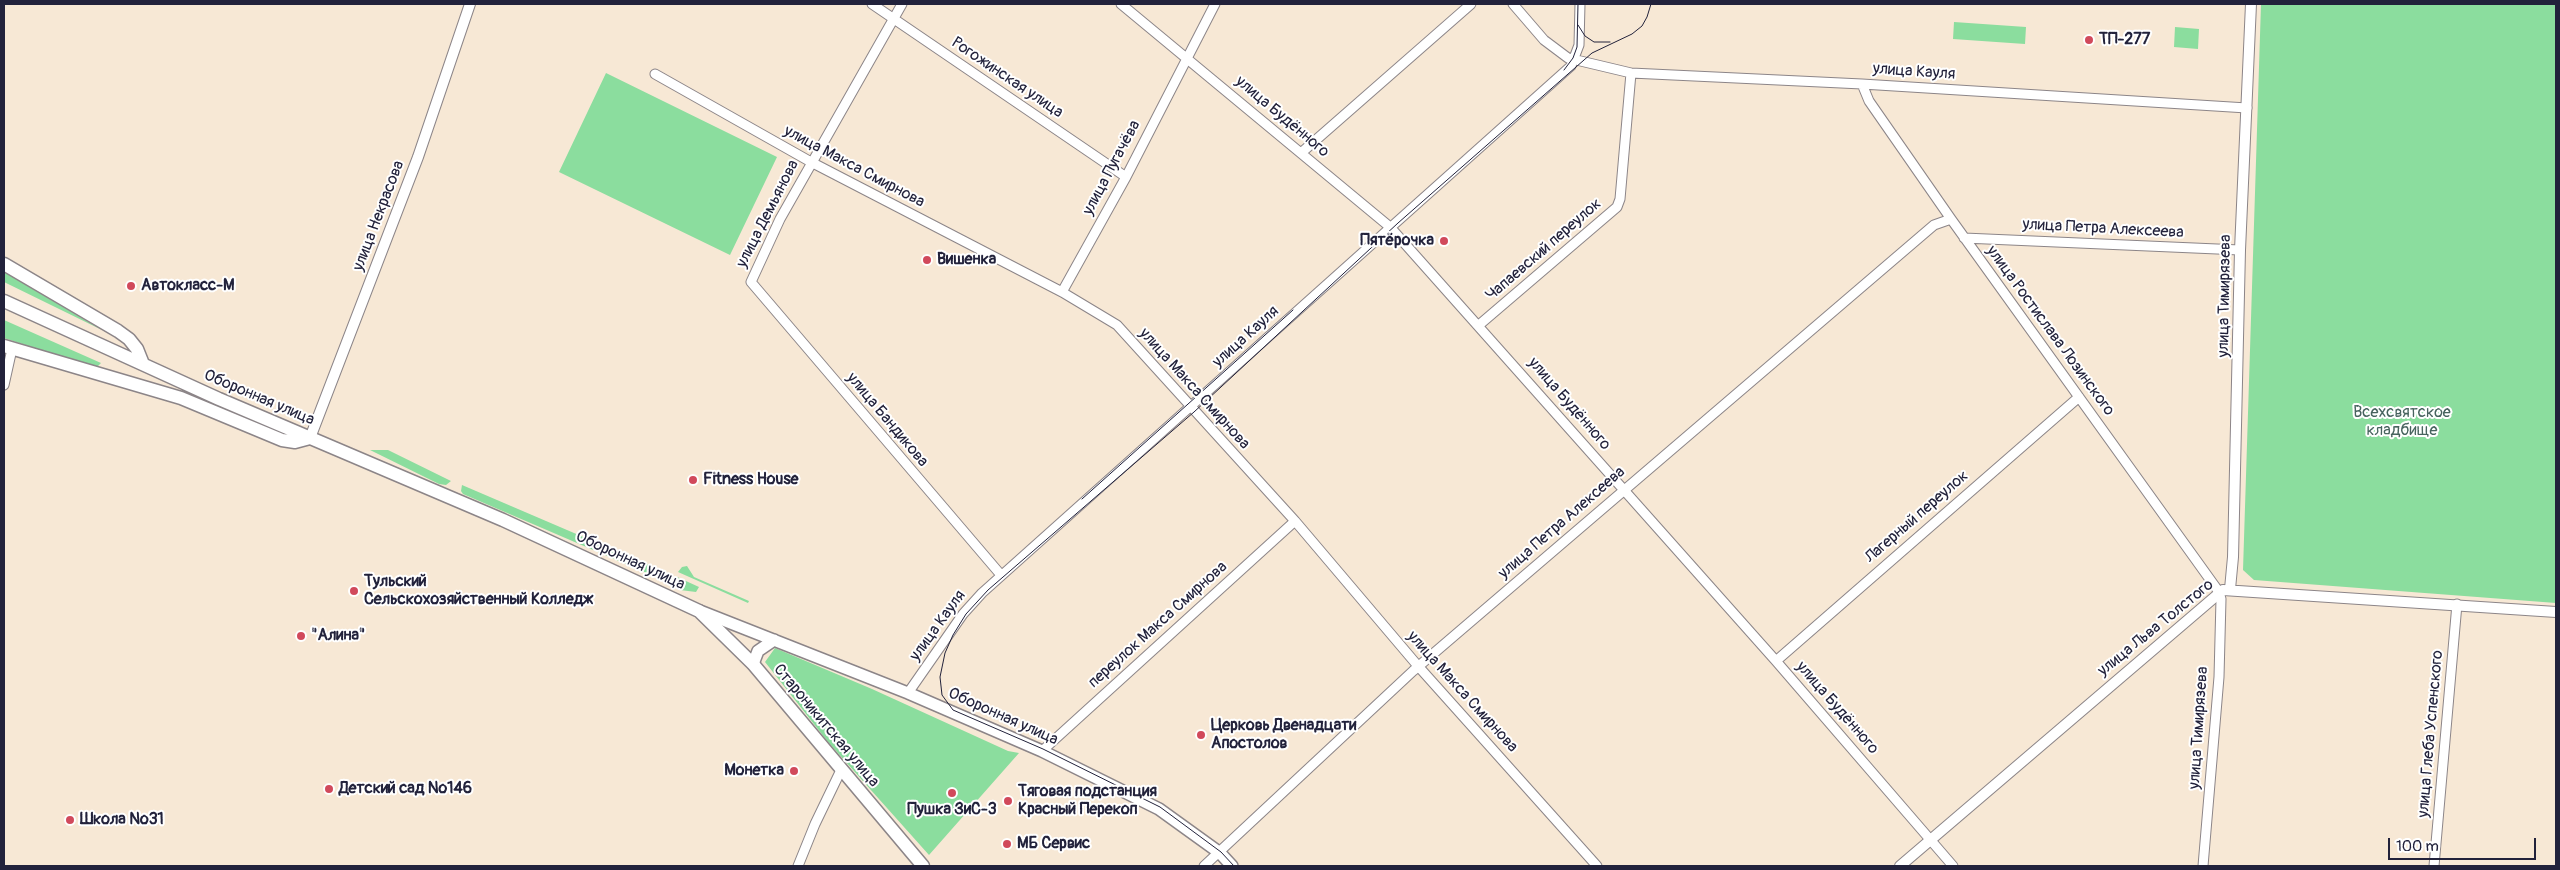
<!DOCTYPE html>
<html>
<head>
<meta charset="utf-8">
<style>
	body { margin:0 }
	#map { position:relative; width:2560px; height:870px; overflow:hidden; background:#f7e8d5; font-family:Pangolin,sans-serif }
	canvas { display:block }
	.frame { position:absolute; inset:0; border:5px solid #22223b; pointer-events:none }
	.scale { position:absolute; left:2388px; top:838px; width:148px; height:22px; box-sizing:border-box; border:2px solid #22223b; border-top:0; padding-left:6px; font-size:15px; line-height:18px; white-space:nowrap; color:#22223b; -webkit-text-stroke:4px #fff; paint-order:stroke }
</style>
</head>
<body>
<div id="map">
<canvas width="2560" height="870"></canvas>
<div class="frame"></div>
<div class="scale">100 m</div>
</div>
<script>
const ctx = document.querySelector('canvas').getContext('2d');
ctx.lineJoin = 'round';
function fillPath(path, color) {
  ctx.fillStyle = color;
  ctx.fill(path, 'evenodd');
}
function shape(rows) {
  const path = new Path2D();
  for (const r of rows) {
    path.moveTo(r[0], r[1]);
    for (let i = 2; i < r.length; i += 2) path.lineTo(r[i], r[i + 1]);
  }
  return path;
}
function stroke(path, color, width, dash) {
  ctx.strokeStyle = color;
  ctx.lineWidth = width;
  ctx.lineCap = dash ? 'butt' : 'round';
  ctx.setLineDash(dash || []);
  ctx.stroke(path);
}
function write(font, color, halo, rows, align = 'center') {
  ctx.font = font + ' Pangolin,sans-serif';
  ctx.lineWidth = 4;
  ctx.setLineDash([]);
  ctx.textBaseline = 'middle';
  ctx.strokeStyle = halo;
  ctx.fillStyle = color;
  for (const [text, x, y, turn = 0] of rows) {
    ctx.save();
    ctx.translate(x, y);
    ctx.rotate((+turn || 0) * Math.PI / 180);
    ctx.textAlign = isNaN(turn) ? turn : align;
    if (halo) ctx.strokeText(text, 0, 0);
    ctx.fillText(text, 0, 0);
    ctx.restore();
  }
}
const green = shape([
	[2261,4,2556,4,2556,603,2254,580,2243,570],
	[1954,22,2026,27,2025,44,1953,39],
	[2175,27,2199,29,2198,49,2174,47],
	[606,73,777,157,730,255,559,172],
	[4,272,102,330,4,282],
	[4,320,101,363,96,368,4,338],
	[370,450,388,450,451,481,446,485,439,484],
	[462,485,665,572,656,577,463,494,461,491],
	[687,566,694,577,749,601,748,603,678,572,682,567],
	[675,576,699,587,696,592,680,590],
	[775,648,872,689,1008,751,1019,753,929,855,828,742,765,662]
]);
const minor = shape([
	[872,4,1126,177],
	[902,4,780,219,751,282,1001,575],
	[1121,4,1390,227,1776,661,1953,866],
	[1513,4,1544,40,1568,58,1631,73,1862,84,2247,108],
	[655,74,811,162,1062,292,1117,325,1295,521,1418,666,1597,866],
	[1862,84,1869,101,1951,219,2219,592,2221,599,2219,677,2203,866],
	[1301,153,1471,4],
	[1964,238,2240,250],
	[1062,292,1126,177,1215,4],
	[1479,325,1617,207,1620,199,1631,73],
	[4,385,12,349],
	[1776,661,2079,397],
	[908,693,963,614,982,593,1571,66,1579,45,1580,4],
	[1042,751,1295,521],
	[798,866,815,824,841,770],
	[1204,866,1413,671,1934,225,1951,219],
	[2434,866,2457,604]
]);
const tertiary = shape([
	[310,438,418,157,470,4],
	[2230,589,2233,557,2240,250,2251,4],
	[1900,866,2223,590,2556,612]
]);
const secondary = shape([
	[700,611,908,693,1042,751,1159,809,1220,853,1232,866],
	[753,664,758,651,774,640]
]);
const primary = shape([
	[4,264,118,331,129,339,137,349,143,364],
	[4,301,219,399,503,520,699,611,753,664,923,866],
	[4,346,181,398,282,440,295,442,310,438]
]);
const tram = shape([
	[1578,25,1585,36,1594,42,1610,42],
	[1564,70,1573,58,1577,47,1578,4],
	[1082,499,1293,310],
	[1234,866,1221,852,1160,807,1043,749,953,710,942,695,940,677,945,653,953,635,966,614,988,590,1194,412,1398,223,1592,53,1632,34,1642,26,1647,17,1651,4]
]);
const markers = [
	[2089,40,5,"#d1495b"],
	[1444,241,5,"#d1495b"],
	[927,260,5,"#d1495b"],
	[131,286,5,"#d1495b"],
	[693,480,5,"#d1495b"],
	[354,591,5,"#d1495b"],
	[301,636,5,"#d1495b"],
	[1201,735,5,"#d1495b"],
	[794,771,5,"#d1495b"],
	[329,789,5,"#d1495b"],
	[952,793,5,"#d1495b"],
	[1008,801,5,"#d1495b"],
	[70,820,5,"#d1495b"],
	[1007,844,5,"#d1495b"]
];
const poiNames = [
	["ТП-277",2099,40],
	["Пятёрочка",1434,241,"right"],
	["Вишенка",937,260],
	["Автокласс-М",141,286],
	["Fitness House",703,480],
	["Тульский",364,582],
	["Сельскохозяйственный Колледж",364,600],
	["\"Алина\"",311,636],
	["Церковь Двенадцати",1211,726],
	["Апостолов",1211,744],
	["Монетка",784,771,"right"],
	["Детский сад №146",339,789],
	["Тяговая подстанция",1018,792],
	["Красный Перекоп",1018,810],
	["Пушка ЗиС-3",952,810,"center"],
	["Школа №31",80,820],
	["МБ Сервис",1017,844]
];
const streetNames = [
	["улица Кауля",1914,72,4],
	["Рогожинская улица",1007,78,34],
	["улица Будённого",1282,117,40],
	["улица Макса Смирнова",854,167,28],
	["улица Пугачёва",1112,168,-62],
	["улица Демьянова",768,214,-63],
	["улица Некрасова",379,216,-69],
	["улица Петра Алексеева",2103,229,3],
	["Чапаевский переулок",1544,250,-41],
	["улица Тимирязева",2225,296,-89],
	["улица Ростислава Лозинского",2050,331,54],
	["улица Кауля",1246,337,-42],
	["улица Макса Смирнова",1194,389,48],
	["Оборонная улица",259,398,23],
	["улица Будённого",1569,404,49],
	["улица Бандикова",887,420,50],
	["Лагерный переулок",1917,517,-41],
	["улица Петра Алексеева",1562,523,-41],
	["Оборонная улица",630,561,25],
	["переулок Макса Смирнова",1158,625,-42],
	["улица Кауля",938,626,-54],
	["улица Льва Толстого",2156,628,-39],
	["улица Макса Смирнова",1462,692,48],
	["улица Будённого",1837,708,49],
	["Оборонная улица",1003,717,24],
	["Староникитская улица",826,726,50],
	["улица Тимирязева",2199,728,-86],
	["улица Глеба Успенского",2431,734,-85]
];
const parkNames = [
	["Всехсвятское",2402,413],
	["кладбище",2402,431]
];
fillPath(green, '#8bdd9e');
stroke(minor, '#8c8588', 11);
stroke(tertiary, '#8c8588', 12);
stroke(secondary, '#8c8588', 14);
stroke(primary, '#8c8588', 15);
stroke(minor, '#fff', 9);
stroke(tertiary, '#fff', 10);
stroke(secondary, '#fff', 11);
stroke(primary, '#fff', 12);
stroke(tram, '#22223b', 1);
for (const [x, y, r, color] of markers) {
  const dot = new Path2D();
  dot.arc(x, y, r, 0, 2 * Math.PI);
  ctx.fillStyle = color;
  ctx.fill(dot);
  stroke(dot, '#fff', 2);
}
write('bold 16px', '#22223b', '#fff', poiNames, 'left');
write('16px', '#22223b', '#fff', streetNames);
write('16px', '#47635e', '#fff', parkNames);
</script>
</body>
</html>
